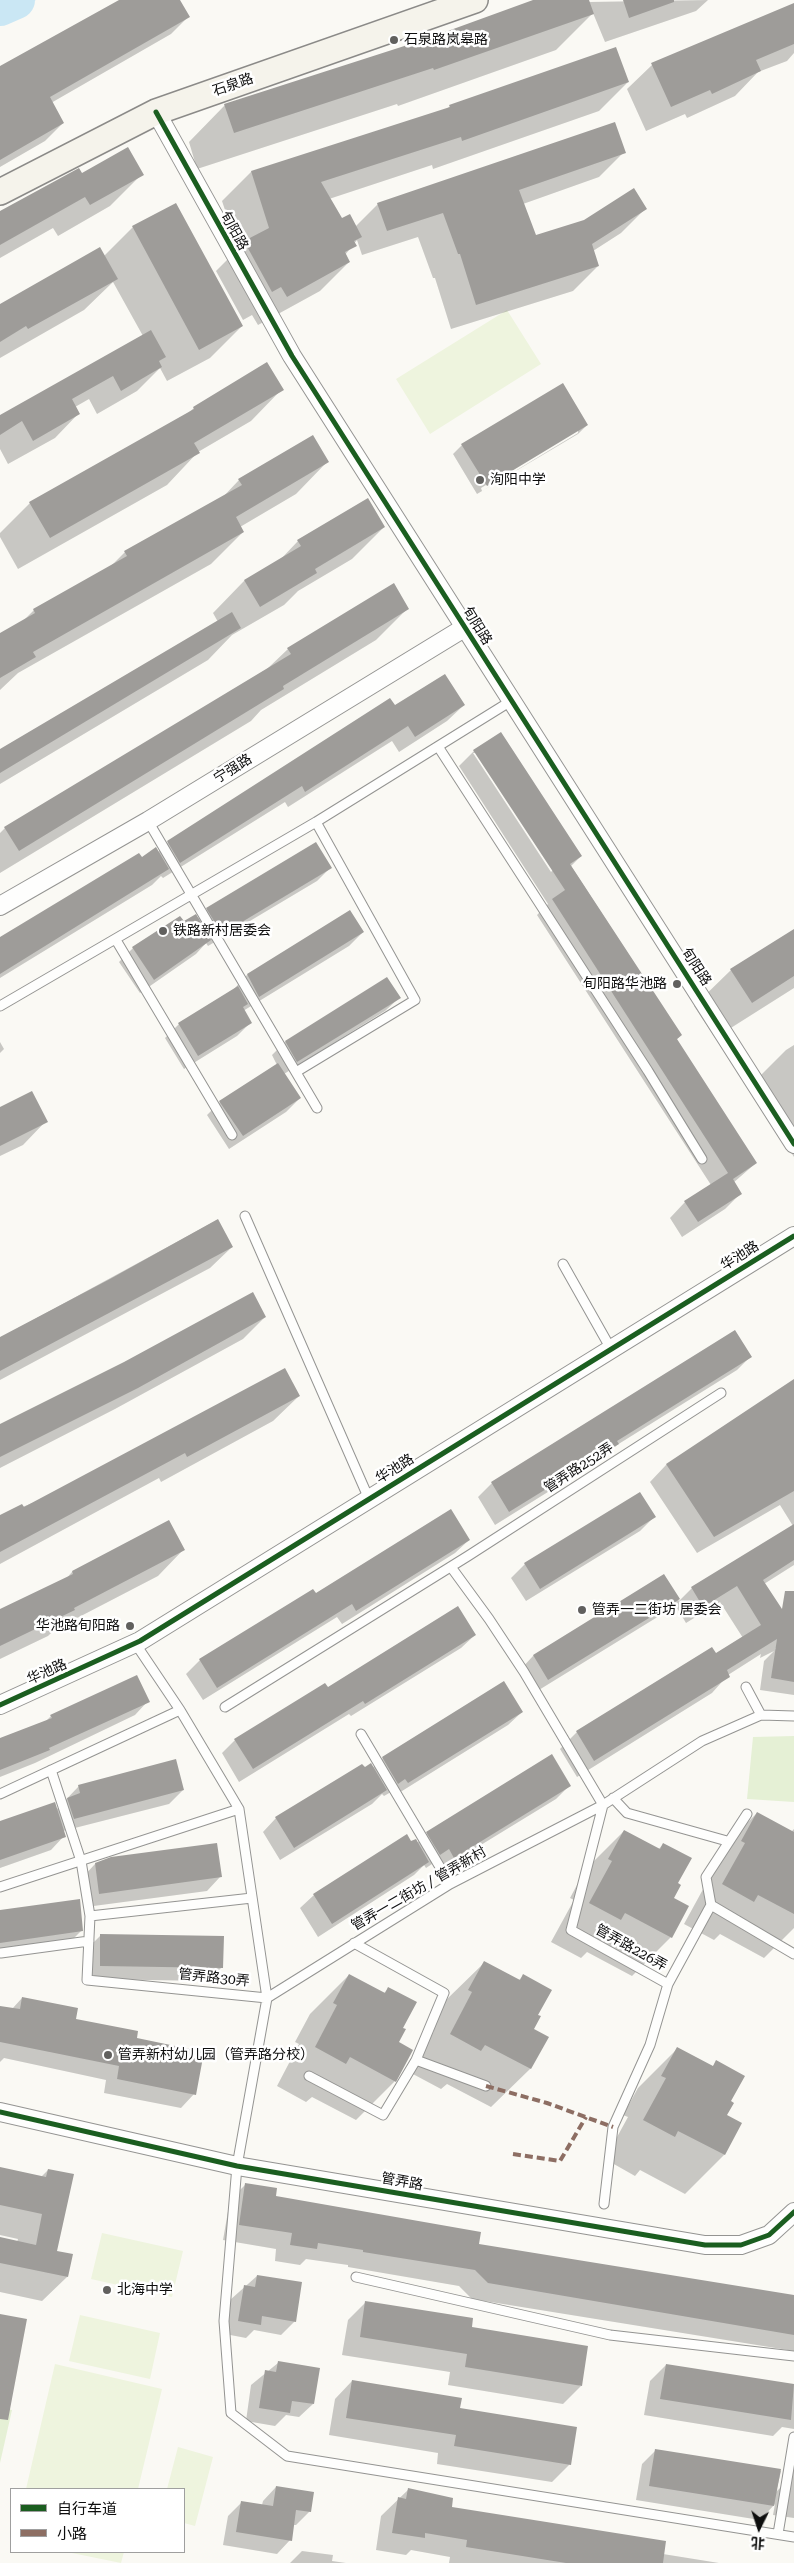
<!DOCTYPE html>
<html>
<head>
<meta charset="utf-8">
<style>
	body { margin:0 }
	#map { position:relative; width:794px; height:2563px; overflow:hidden; background:#faf9f4; font-family:"Roboto Serif","Noto Sans SC",serif }
	canvas { display:block }
	.legend { position:absolute; left:10px; top:2488px; width:175px; height:65px; box-sizing:border-box; background:#fff; border:1px solid #9f9f9f; margin:0; padding:6px 9px; list-style:none; font-size:15px; color:#0e0e0e }
	.legend li { display:flex; align-items:center; gap:10px; height:25px }
	.legend b { width:25px; border:1px solid #9f9f9f }
	.north { position:absolute; left:734px; top:2503px; width:50px; height:50px; -webkit-text-stroke:4px #fff; paint-order:stroke; rotate:184deg; font-size:14px; font-weight:700; line-height:20px; text-align:center; color:#0e0e0e }
	.north::after { content:''; display:block; margin:auto; width:18px; height:22px; background:#0e0e0e; clip-path:polygon(50% 0,100% 100%,50% 72%,0 100%) }
</style>
</head>
<body>
<div id="map">
<canvas width="794" height="2563"></canvas>
<ul class="legend">
<li><b style="height:6px;background:#1b5e20"></b>自行车道</li>
<li><b style="height:6px;background:#8d6e63"></b>小路</li>
</ul>
<div class="north">北</div>
</div>
<script>
const ctx = document.querySelector('canvas').getContext('2d');
ctx.lineJoin = 'round';
function fillPath(path, color) {
  ctx.fillStyle = color;
  ctx.fill(path, 'evenodd');
}
function shape(rows) {
  const path = new Path2D();
  for (const r of rows) {
    path.moveTo(r[0], r[1]);
    for (let i = 2; i < r.length; i += 2) path.lineTo(r[i], r[i + 1]);
  }
  return path;
}
function stroke(path, color, width, dash) {
  ctx.strokeStyle = color;
  ctx.lineWidth = width;
  ctx.lineCap = dash ? 'butt' : 'round';
  ctx.setLineDash(dash || []);
  ctx.stroke(path);
}
function write(font, color, halo, rows, align = 'center') {
  ctx.font = font + ' "Roboto Serif","Noto Sans SC",serif';
  ctx.lineWidth = 5;
  ctx.setLineDash([]);
  ctx.textBaseline = 'middle';
  ctx.strokeStyle = halo;
  ctx.fillStyle = color;
  for (const [text, x, y, turn = 0] of rows) {
    ctx.save();
    ctx.translate(x, y);
    ctx.rotate((+turn || 0) * Math.PI / 180);
    ctx.textAlign = isNaN(turn) ? turn : align;
    if (halo) ctx.strokeText(text, 0, 0);
    ctx.fillText(text, 0, 0);
    ctx.restore();
  }
}
const green = shape([
	[794,1736,794,1802,747,1799,753,1737],
	[0,2407,12,2410,0,2463]
]);
const pitch = shape([
	[507,310,541,364,430,434,396,379],
	[102,2233,183,2251,172,2297,91,2279],
	[80,2315,160,2333,150,2379,69,2361],
	[55,2364,162,2389,138,2489,26,2489],
	[178,2447,213,2457,195,2526,184,2523,184,2489,167,2489],
	[67,2552,124,2552,121,2563]
]);
const water = shape([
	[16,0,36,0,0,15,0,6]
]);
const shadow = shape([
	[121,0,179,0,188,17,171,34,51,103,63,123,45,141,0,167,0,68],
	[538,0,588,2,708,0,696,11,605,42,593,13,556,50,398,106,397,104,197,169,189,142,225,105,424,41],
	[794,5,794,53,787,61,758,72,735,96,687,118,685,114,646,131,627,89,652,65],
	[628,82,599,111,433,169,432,165,329,199,341,220,355,227,378,204,624,152,599,177,523,204,535,236,646,208,621,233,593,251,598,266,573,291,451,329,435,278,433,278,418,237,362,255,357,240,345,255,349,262,320,291,258,325,252,315,243,320,216,271,238,249,222,201,251,172,447,109,450,106],
	[142,174,110,206,58,236,53,228,0,258,0,213,81,175],
	[175,205,242,326,210,358,167,381,160,368,137,391,97,414,89,399,75,407,79,413,55,438,8,464,0,449,0,416,143,336,113,282,84,310,0,358,0,305,103,257,133,227],
	[282,389,251,421,198,452,167,485,18,569,0,537,0,533,30,503,188,413,194,408],
	[587,425,578,434,477,494,453,454,462,445],
	[578,430,578,433,482,491,481,488],
	[327,462,296,494,240,527,243,532,211,564,18,673,0,690,0,635,21,623,34,610,110,567,125,552,222,498,239,480],
	[384,527,352,559,298,591,284,605,232,635,208,660,0,784,0,750,218,622,213,613,244,581,279,561,298,541],
	[408,608,376,640,261,710,251,721,0,873,0,833,5,828,267,669,288,649],
	[464,705,447,721,399,752,392,741,288,807,285,802,163,878,161,876,152,885,0,978,0,938,141,858,158,852,168,842,395,707],
	[501,733,581,856,571,866,681,1035,676,1040,756,1163,733,1183,740,1194,725,1209,682,1237,670,1218,685,1202,711,1185,537,915,548,904,459,766,474,751],
	[473,753,476,753,553,870,551,872],
	[330,868,317,881,208,946,206,943,196,954,140,993,119,962,133,948,197,919,207,909],
	[794,930,794,988,715,1038,694,1006,731,970],
	[363,932,349,946,243,1011,251,1022,237,1036,184,1069,165,1038,179,1024,234,989,247,975],
	[399,998,385,1011,284,1074,300,1098,286,1112,229,1149,207,1115,220,1102,277,1065,272,1055,285,1042],
	[0,1042,4,1049,0,1053],
	[794,1045,794,1157,749,1087,786,1050],
	[0,1108,46,1121,23,1145,0,1156],
	[217,1220,232,1247,210,1268,0,1380,0,1338],
	[265,1317,243,1339,115,1409,0,1468,0,1426],
	[735,1332,750,1357,737,1370,617,1445,604,1457,495,1525,478,1497,492,1483],
	[794,1381,794,1565,764,1584,784,1615,794,1609,794,1638,775,1649,794,1652,794,1695,760,1690,764,1661,774,1651,760,1658,761,1654,728,1675,712,1693,577,1777,560,1749,577,1732,712,1649,715,1655,743,1638,720,1602,686,1623,674,1603,664,1613,534,1693,520,1670,533,1656,663,1576,679,1601,692,1588,793,1526,780,1505,697,1553,650,1482,666,1465],
	[299,1396,273,1421,161,1482,159,1478,0,1564,0,1516],
	[654,1517,640,1531,526,1601,511,1578,525,1564],
	[469,1540,455,1553,342,1624,337,1617,203,1700,186,1674,200,1660],
	[183,1550,158,1576,54,1630,48,1636,0,1659,0,1611,65,1580,72,1572],
	[475,1635,461,1648,351,1716,349,1714,239,1782,222,1753,235,1740,327,1689],
	[148,1701,135,1715,35,1763,0,1777,0,1740,45,1722,51,1716],
	[522,1712,508,1725,394,1796,391,1792,384,1796,382,1794,372,1804,280,1860,263,1832,276,1818,364,1769,372,1768,383,1758],
	[570,1785,556,1799,440,1870,435,1862,426,1868,424,1865,414,1875,318,1937,300,1908,314,1895,411,1843,417,1843,427,1833],
	[79,1786,183,1790,169,1804,63,1831,64,1836,51,1850,0,1868,0,1823,56,1810],
	[757,1813,791,1832,794,1829,794,1928,764,1958,720,1934,714,1940,684,1924,707,1882,718,1852],
	[624,1831,658,1850,663,1844,676,1884,672,1898,671,1937,632,1976,587,1952,581,1958,551,1942,574,1900,570,1898,585,1870],
	[95,1864,220,1877,207,1891,86,1907,82,1878],
	[0,1911,82,1930,68,1944,0,1954],
	[101,1935,222,1967,208,1981,87,1979,87,1949],
	[484,1963,518,1981,523,1976,536,2016,532,2030,530,2069,491,2107,447,2084,441,2089,411,2073,434,2031,430,2029,445,2001],
	[349,1975,383,1994,388,1989,401,2028,397,2043,395,2081,356,2120,312,2097,306,2102,277,2086,299,2044,295,2042,310,2014],
	[22,1998,75,2020,135,2039,194,2094,181,2108,104,2093,106,2080,4,2058,0,2062,0,2007,12,2009],
	[677,2049,712,2067,717,2062,729,2102,725,2116,740,2124,724,2155,685,2194,640,2170,635,2176,605,2159,628,2117,623,2115,638,2088],
	[0,2168,41,2177,48,2170,56,2252,67,2277,42,2301,0,2292,0,2239,17,2242,18,2239,0,2235],
	[246,2184,275,2197,478,2246,794,2296,794,2351,472,2299,459,2286,348,2267,348,2265,306,2259,300,2265,275,2261,276,2249,223,2240,230,2200],
	[257,2276,295,2321,281,2335,254,2330,246,2338,225,2334,230,2300],
	[366,2302,581,2386,563,2404,448,2385,450,2372,342,2355,348,2320],
	[278,2363,313,2404,299,2417,286,2415,275,2426,246,2421,251,2385],
	[666,2365,794,2385,794,2429,782,2427,773,2436,644,2415,650,2381],
	[352,2381,459,2409,570,2464,552,2482,437,2464,438,2453,329,2435,335,2399],
	[656,2450,781,2471,776,2492,783,2485,785,2474,794,2465,794,2518,773,2515,775,2504,760,2520,636,2500,642,2464],
	[276,2487,310,2511,296,2525,293,2525,290,2540,277,2554,223,2545,228,2516,242,2502,262,2505,263,2501],
	[409,2489,450,2508,663,2554,719,2563,449,2563,450,2557,411,2550,406,2555,376,2550,381,2516],
	[302,2551,333,2555,332,2561,346,2563,290,2563]
]);
const river = shape([
	[0,7,16,0]
]);
const building = shape([
	[119,0,180,0,190,17,50,97,64,123,0,160,0,66],
	[533,0,589,0,594,14,434,70,433,68,234,133,224,104,423,40],
	[623,0,674,0,674,2,629,18],
	[794,3,794,44,756,60,761,71,712,94,710,90,671,107,651,63],
	[616,47,629,82,462,141,461,137,321,182,342,218,350,214,362,237,354,241,357,246,345,252,350,262,287,297,281,287,272,292,244,241,269,228,251,171,450,107,449,105],
	[615,122,626,153,519,190,536,235,584,220,634,188,647,209,592,244,599,266,476,305,460,254,458,254,443,213,387,231,377,203],
	[128,147,144,175,90,205,85,197,0,245,0,211,79,168,82,173],
	[176,203,243,326,199,350,132,226],
	[100,247,118,279,28,329,26,326,0,342,0,304],
	[151,330,166,357,159,361,162,367,121,391,113,376,72,399,80,414,33,441,22,421,0,435,0,415],
	[267,362,284,390,194,443,200,453,50,538,29,502,194,409,193,407],
	[563,383,588,425,487,486,461,444],
	[313,435,329,462,236,517,244,532,33,652,36,657,0,678,0,633,35,613,33,609,127,556,124,551,242,485,238,479],
	[368,498,385,527,315,569,317,573,260,607,244,580,301,546,297,540],
	[394,583,409,609,283,686,284,689,19,851,4,827,291,654,287,648],
	[232,612,241,628,0,773,0,749],
	[445,674,465,705,415,737,408,726,305,792,302,786,180,863,167,841,390,698,395,705],
	[501,732,582,856,570,864,682,1035,677,1039,757,1163,733,1179,742,1194,698,1222,684,1201,728,1173,552,899,565,890,473,750],
	[316,842,332,868,222,934,206,908],
	[156,847,169,869,0,974,0,937,139,853,142,857],
	[350,910,364,932,259,997,247,974],
	[196,914,211,940,154,980,132,947,180,916,184,921],
	[794,929,794,976,752,1003,730,969],
	[387,977,401,998,297,1062,285,1041],
	[238,986,248,1004,243,1007,252,1023,198,1056,178,1023],
	[278,1063,301,1098,243,1136,219,1101],
	[32,1091,48,1122,0,1146,0,1107],
	[218,1219,233,1247,0,1371,0,1337,110,1279],
	[253,1292,266,1317,138,1388,0,1457,0,1424,124,1362],
	[735,1330,752,1357,617,1441,619,1444,509,1512,491,1482],
	[285,1368,300,1396,187,1457,185,1453,0,1552,0,1515,22,1504,24,1507],
	[794,1379,794,1491,714,1537,666,1464],
	[640,1492,656,1517,540,1589,524,1563],
	[451,1509,470,1540,356,1611,352,1604,217,1688,199,1659,313,1589,316,1593],
	[169,1520,185,1550,74,1608,75,1610,0,1646,0,1609,73,1574,72,1571],
	[794,1524,794,1560,763,1580,782,1609,785,1591,794,1591,794,1682,771,1678,777,1639,727,1670,730,1677,594,1761,576,1731,712,1647,716,1653,761,1625,737,1586,703,1607,691,1587],
	[664,1574,680,1599,548,1680,533,1655],
	[458,1606,476,1635,365,1704,363,1701,253,1769,234,1739,325,1683,328,1687],
	[137,1675,150,1702,49,1748,50,1750,0,1770,0,1738,52,1718,50,1715],
	[504,1681,523,1712,408,1783,405,1779,398,1784,382,1757],
	[552,1754,571,1786,454,1858,449,1849,440,1855,426,1832],
	[176,1759,184,1790,74,1819,67,1798,80,1793,78,1785],
	[371,1763,387,1790,294,1848,275,1817,362,1764,365,1767],
	[55,1802,66,1837,0,1860,0,1821],
	[757,1812,794,1832,794,1914,758,1895,754,1902,722,1884,745,1843,741,1841],
	[624,1830,660,1849,663,1843,692,1858,678,1883,681,1885,674,1898,689,1906,672,1938,625,1913,621,1920,589,1903,612,1861,608,1859],
	[407,1834,411,1841,416,1839,429,1862,332,1924,313,1894],
	[217,1843,222,1877,99,1894,95,1863,111,1857],
	[80,1899,83,1931,0,1943,0,1910],
	[100,1934,224,1936,223,1968,100,1966],
	[484,1961,520,1980,523,1974,552,1990,538,2015,541,2016,534,2029,549,2037,531,2069,485,2045,481,2051,450,2034,472,1992,468,1990],
	[349,1974,385,1993,388,1987,417,2002,403,2028,406,2029,399,2042,413,2050,396,2082,350,2057,346,2064,315,2047,337,2005,333,2003],
	[22,1997,78,2008,76,2019,138,2031,137,2038,204,2052,196,2095,117,2079,119,2066,0,2042,0,2006,20,2009],
	[677,2047,713,2066,716,2060,745,2076,731,2101,734,2103,727,2115,742,2123,725,2155,678,2131,675,2137,643,2120,666,2078,661,2076],
	[0,2167,46,2177,48,2169,74,2174,57,2251,73,2254,68,2277,0,2263,0,2237,36,2245,42,2214,0,2205],
	[245,2183,277,2188,276,2196,481,2232,479,2244,794,2295,794,2335,488,2283,475,2270,363,2252,363,2250,318,2243,317,2249,290,2245,292,2233,239,2225],
	[257,2275,302,2282,296,2322,262,2316,261,2325,238,2321,244,2285,255,2287],
	[365,2301,473,2318,472,2327,588,2346,582,2386,465,2367,467,2354,360,2337],
	[0,2314,27,2319,8,2420,0,2419],
	[278,2361,320,2368,314,2404,292,2401,290,2413,259,2408,265,2370,276,2372],
	[666,2364,794,2384,791,2420,660,2399],
	[352,2380,462,2398,460,2408,577,2427,571,2465,454,2446,456,2435,346,2418],
	[655,2449,781,2469,774,2506,649,2486],
	[276,2486,314,2492,311,2512,296,2510,292,2541,236,2532,241,2501,273,2506],
	[408,2488,453,2498,452,2507,666,2541,663,2563,566,2563,466,2547,467,2540,425,2533,425,2538,392,2533,398,2497,406,2499]
]);
const lane = shape([
	[439,748,648,1071,702,1159],
	[148,821,317,1108],
	[116,940,232,1135],
	[0,1006,316,822,511,701],
	[296,1072,415,1000,316,822],
	[245,1216,369,1499],
	[563,1264,611,1349],
	[451,1567,489,1619,524,1672,603,1805,571,1930,668,1984,650,2045,613,2127,604,2204],
	[746,1687,761,1715],
	[225,1707,468,1556,721,1393],
	[794,1716,761,1715,702,1741,603,1805,450,1884,267,1998,237,2166,224,2321,231,2413,287,2456,794,2537],
	[361,1734,450,1884],
	[51,1770,81,1861,90,1916,87,1980,267,1998,239,1809,180,1710,135,1643],
	[0,1794,180,1710],
	[613,1798,627,1813,727,1841],
	[0,1887,239,1809],
	[711,1905,706,1877,747,1814],
	[90,1916,252,1898],
	[354,1943,444,1993,416,2060,486,2086],
	[1,1953,89,1941],
	[668,1984,711,1905,794,1954],
	[309,2076,383,2115,416,2060],
	[356,2277,610,2335,794,2356],
	[778,2534,794,2437]
]);
const street = shape([
	[156,112,292,356,794,1144],
	[0,906,148,821,464,628],
	[0,1705,140,1641,794,1236],
	[0,2112,237,2166,705,2245,741,2245,769,2235,794,2212]
]);
const secondary = shape([
	[0,192,156,112,475,0]
]);
const quiet = shape([
	[486,2086,547,2103,613,2127],
	[513,2154,560,2161,586,2117]
]);
const cycleway = shape([
	[156,112,292,356,794,1144],
	[0,1705,140,1641,794,1236],
	[0,2112,237,2166,705,2245,741,2245,769,2235,794,2212]
]);
const markers = [
	[394,40,5,"#61605e"],
	[480,480,5,"#61605e"],
	[163,931,5,"#61605e"],
	[677,984,5,"#61605e"],
	[582,1610,5,"#61605e"],
	[130,1626,5,"#61605e"],
	[108,2055,5,"#61605e"],
	[107,2290,5,"#61605e"]
];
const poiNames = [
	["石泉路岚皋路",404,40],
	["洵阳中学",490,480],
	["铁路新村居委会",173,931],
	["旬阳路华池路",667,984,"right"],
	["管弄一二街坊 居委会",592,1610],
	["华池路旬阳路",120,1626,"right"],
	["管弄新村幼儿园（管弄路分校）",118,2055],
	["北海中学",117,2290]
];
const streetNames = [
	["石泉路",233,85,-19],
	["旬阳路",234,231,61],
	["旬阳路",477,626,58],
	["宁强路",233,769,-32],
	["旬阳路",696,967,57],
	["华池路",740,1256,-32],
	["管弄路252弄",579,1468,-33],
	["华池路",395,1469,-32],
	["华池路",47,1672,-24],
	["管弄一二街坊 / 管弄新村",419,1889,-30],
	["管弄路226弄",631,1948,29],
	["管弄路30弄",214,1978,6],
	["管弄路",402,2182,10]
];
fillPath(green, '#e5f0d5');
fillPath(pitch, '#eef4de');
fillPath(water, '#cae7f4');
fillPath(shadow, '#0003');
stroke(river, '#cae7f4', 38);
fillPath(building, '#9e9c99');
stroke(lane, '#949492', 11);
stroke(street, '#949492', 20);
stroke(secondary, '#8b8a88', 28);
stroke(lane, '#fefefd', 9);
stroke(street, '#fefefd', 18);
stroke(secondary, '#f5f3eb', 25);
stroke(quiet, '#8d6e63', 4, [8, 4]);
stroke(cycleway, '#1b5e20', 5);
for (const [x, y, r, color] of markers) {
  const dot = new Path2D();
  dot.arc(x, y, r, 0, 2 * Math.PI);
  ctx.fillStyle = color;
  ctx.fill(dot);
  stroke(dot, '#fff', 2);
}
write('14px', '#0e0e0e', '#fff', poiNames, 'left');
write('14px', '#0e0e0e', '#fff', streetNames);
</script>
</body>
</html>
